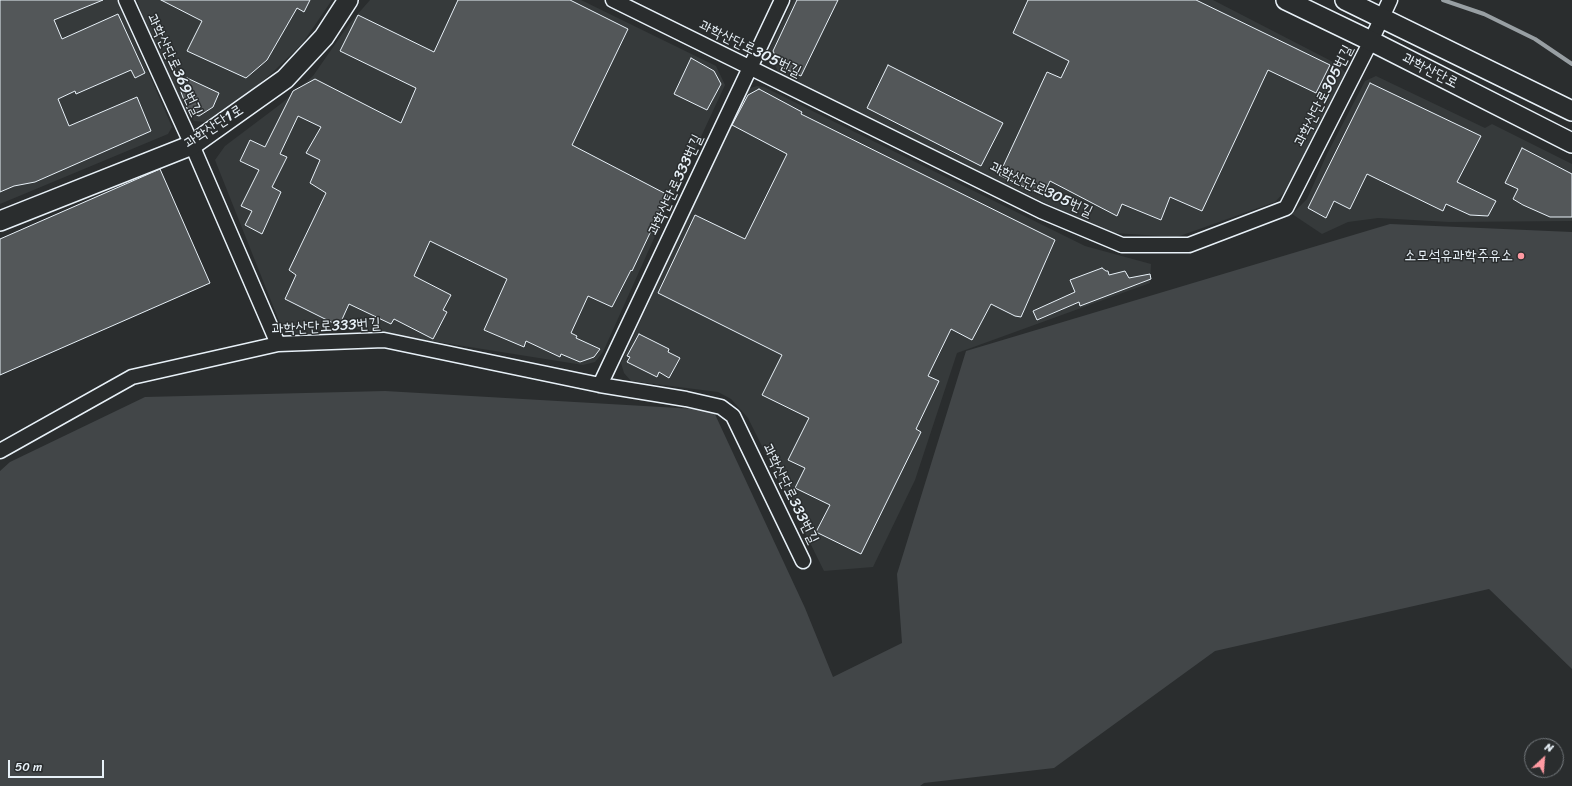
<!DOCTYPE html>
<html>
<head>
<meta charset="utf-8">
<style>
	body { margin:0 }
	#map { position:relative; width:1572px; height:786px; overflow:hidden; background:#2a2d2e; font-family:Sriracha,sans-serif }
	canvas { display:block }
	.north { position:absolute; left:1524px; top:738px; width:40px; height:40px; box-sizing:border-box; background:#2a2d2e; border:1px solid #767b7f; border-radius:50%; rotate:26deg; font-size:11px; font-weight:700; line-height:16px; text-align:center; color:#e8f1f8 }
	.north::after { content:''; display:block; margin:auto; width:14px; height:18px; background:#ff9aa2; clip-path:polygon(50% 0,100% 100%,50% 72%,0 100%) }
	.scale { position:absolute; left:8px; top:760px; width:96px; height:18px; box-sizing:border-box; border:2px solid #e8f1f8; border-top:0; padding-left:5px; font-size:12px; line-height:14px; white-space:nowrap; color:#e8f1f8; -webkit-text-stroke:3px #2a2d2e; paint-order:stroke }
</style>
</head>
<body>
<div id="map">
<canvas width="1572" height="786"></canvas>
<div class="north">N</div>
<div class="scale">50 m</div>
</div>
<script>
const ctx = document.querySelector('canvas').getContext('2d');
ctx.lineJoin = 'round';
function fillPath(path, color) {
  ctx.fillStyle = color;
  ctx.fill(path, 'evenodd');
}
function shape(rows) {
  const path = new Path2D();
  for (const r of rows) {
    path.moveTo(r[0], r[1]);
    for (let i = 2; i < r.length; i += 2) path.lineTo(r[i], r[i + 1]);
  }
  return path;
}
function stroke(path, color, width, dash) {
  ctx.strokeStyle = color;
  ctx.lineWidth = width;
  ctx.lineCap = dash ? 'butt' : 'round';
  ctx.setLineDash(dash || []);
  ctx.stroke(path);
}
function write(font, color, halo, rows, align = 'center') {
  ctx.font = font + ' Sriracha,"Poor Story",sans-serif';
  ctx.lineWidth = 3;
  ctx.setLineDash([]);
  ctx.textBaseline = 'middle';
  ctx.strokeStyle = halo;
  ctx.fillStyle = color;
  for (const [text, x, y, turn = 0] of rows) {
    ctx.save();
    ctx.translate(x, y);
    ctx.rotate((+turn || 0) * Math.PI / 180);
    ctx.textAlign = isNaN(turn) ? turn : align;
    if (halo) ctx.strokeText(text, 0, 0);
    ctx.fillText(text, 0, 0);
    ctx.restore();
  }
}
const built = shape([
	[0,0,117,0,172,127,168,134,0,204],
	[137,0,332,0,302,44,274,71,238,103,217,119,204,122,194,121,183,108,154,49],
	[370,0,581,0,716,66,725,85,660,225,603,352,595,362,583,365,350,328,301,335,281,326,215,160,225,146,282,103,313,76,349,24],
	[793,0,1213,0,1337,64,1347,74,1294,182,1275,202,1177,237,1113,233,1047,204,780,75,768,52],
	[1376,76,1485,128,1492,124,1572,164,1572,221,1449,222,1378,218,1348,222,1322,234,1292,214,1307,199,1327,154,1365,81],
	[757,86,764,87,1085,246,1151,264,1150,283,957,353,915,480,873,567,824,571,748,418,731,399,718,392,631,381,624,373,621,363,625,354,747,89]
]);
const green = shape([
	[1390,224,1572,232,1572,669,1489,589,1215,651,1054,768,924,783,920,786,0,786,0,471,10,462,145,397,385,391,713,410,805,608,833,677,902,643,897,574,966,351]
]);
const stream = shape([
	[1443,0,1484,14,1535,39,1572,64]
]);
const building = shape([
	[0,0,103,0,54,20,62,39,118,14,145,73,135,78,131,70,76,94,75,91,58,99,69,126,137,97,151,131,35,182,14,186,0,192,0,0],
	[161,0,310,0,304,12,297,8,267,60,246,78,187,51,202,21,161,0],
	[458,0,570,0,628,29,572,145,668,195,632,271,631,270,612,307,588,296,571,333,577,336,576,338,600,349,594,357,580,362,561,354,560,357,526,341,524,347,484,330,507,279,430,241,414,276,451,295,443,310,447,312,433,339,394,319,391,324,349,304,339,326,285,299,296,275,289,270,326,193,310,183,320,160,306,153,321,127,298,116,280,154,287,157,272,187,281,192,262,234,245,225,252,211,241,206,259,170,240,161,250,140,265,147,293,91,315,79,401,123,416,88,340,51,358,15,434,52,458,0],
	[797,0,838,0,801,76,781,67,773,51,797,0],
	[1028,0,1196,0,1330,65,1316,93,1268,70,1202,211,1170,197,1161,220,1122,204,1117,216,1050,181,1043,196,999,175,1047,72,1061,78,1069,61,1013,33,1028,0],
	[691,58,714,71,721,84,707,110,674,94,691,58],
	[888,65,1003,123,981,166,867,108,888,65],
	[187,78,219,93,213,107,199,116,188,111,181,92,187,78],
	[1370,83,1481,136,1457,182,1496,201,1488,216,1470,215,1446,204,1443,211,1367,174,1350,209,1334,201,1326,218,1308,208,1370,83],
	[759,89,802,112,801,114,1055,240,1021,317,1015,316,991,304,972,340,951,329,928,376,939,381,916,429,921,432,861,554,816,532,830,505,795,488,805,468,788,460,809,418,762,395,782,355,658,293,695,215,745,239,787,154,732,125,748,95,759,89],
	[1522,148,1572,174,1572,217,1550,217,1523,205,1513,199,1518,189,1505,183,1522,148],
	[160,169,210,283,0,375,0,239,160,169],
	[1102,268,1106,271,1108,271,1109,275,1125,271,1129,278,1150,274,1151,279,1080,306,1079,302,1037,320,1033,311,1075,292,1070,280,1102,268],
	[639,334,669,349,668,352,680,358,669,378,659,372,657,377,627,362,630,357,627,356,639,334]
]);
const minor = shape([
	[126,0,192,145,278,344],
	[613,0,1041,211,1122,245,1189,245,1286,208,1371,41,1390,0],
	[600,385,782,0],
	[0,451,132,377,278,344,384,340,600,385,686,399,721,407,733,416,803,561]
]);
const secondary = shape([
	[1286,0,1371,41,1572,143],
	[1345,0,1572,111],
	[0,221,192,145,285,79,324,37,348,0]
]);
const markers = [
	[1521,256,4,"#ff9aa2"]
];
const streetNames = [
	["과학산단로305번길",750,49,26],
	["과학산단로369번길",174,65,65],
	["과학산단로",1430,71,27],
	["과학산단로305번길",1324,96,-63],
	["과학산단1로",214,127,-33],
	["과학산단로333번길",676,185,-65],
	["과학산단로305번길",1041,190,25],
	["과학산단로333번길",326,327,-3],
	["과학산단로333번길",790,494,64]
];
const poiNames = [
	["소모석유과학주유소",1513,256]
];
fillPath(built, '#363a3b');
fillPath(green, '#424648');
stroke(stream, '#989fa3', 4);
fillPath(building, '#535759');
stroke(building, '#e8f1f8', 1);
stroke(minor, '#e8f1f8', 17);
stroke(secondary, '#e8f1f8', 22);
stroke(minor, '#2a2d2e', 14);
stroke(secondary, '#2a2d2e', 19);
for (const [x, y, r, color] of markers) {
  const dot = new Path2D();
  dot.arc(x, y, r, 0, 2 * Math.PI);
  ctx.fillStyle = color;
  ctx.fill(dot);
  stroke(dot, '#2a2d2e', 1.5);
}
write('15px', '#e8f1f8', '#2a2d2e', streetNames);
write('15px', '#e8f1f8', '#2a2d2e', poiNames, 'right');
</script>
</body>
</html>
